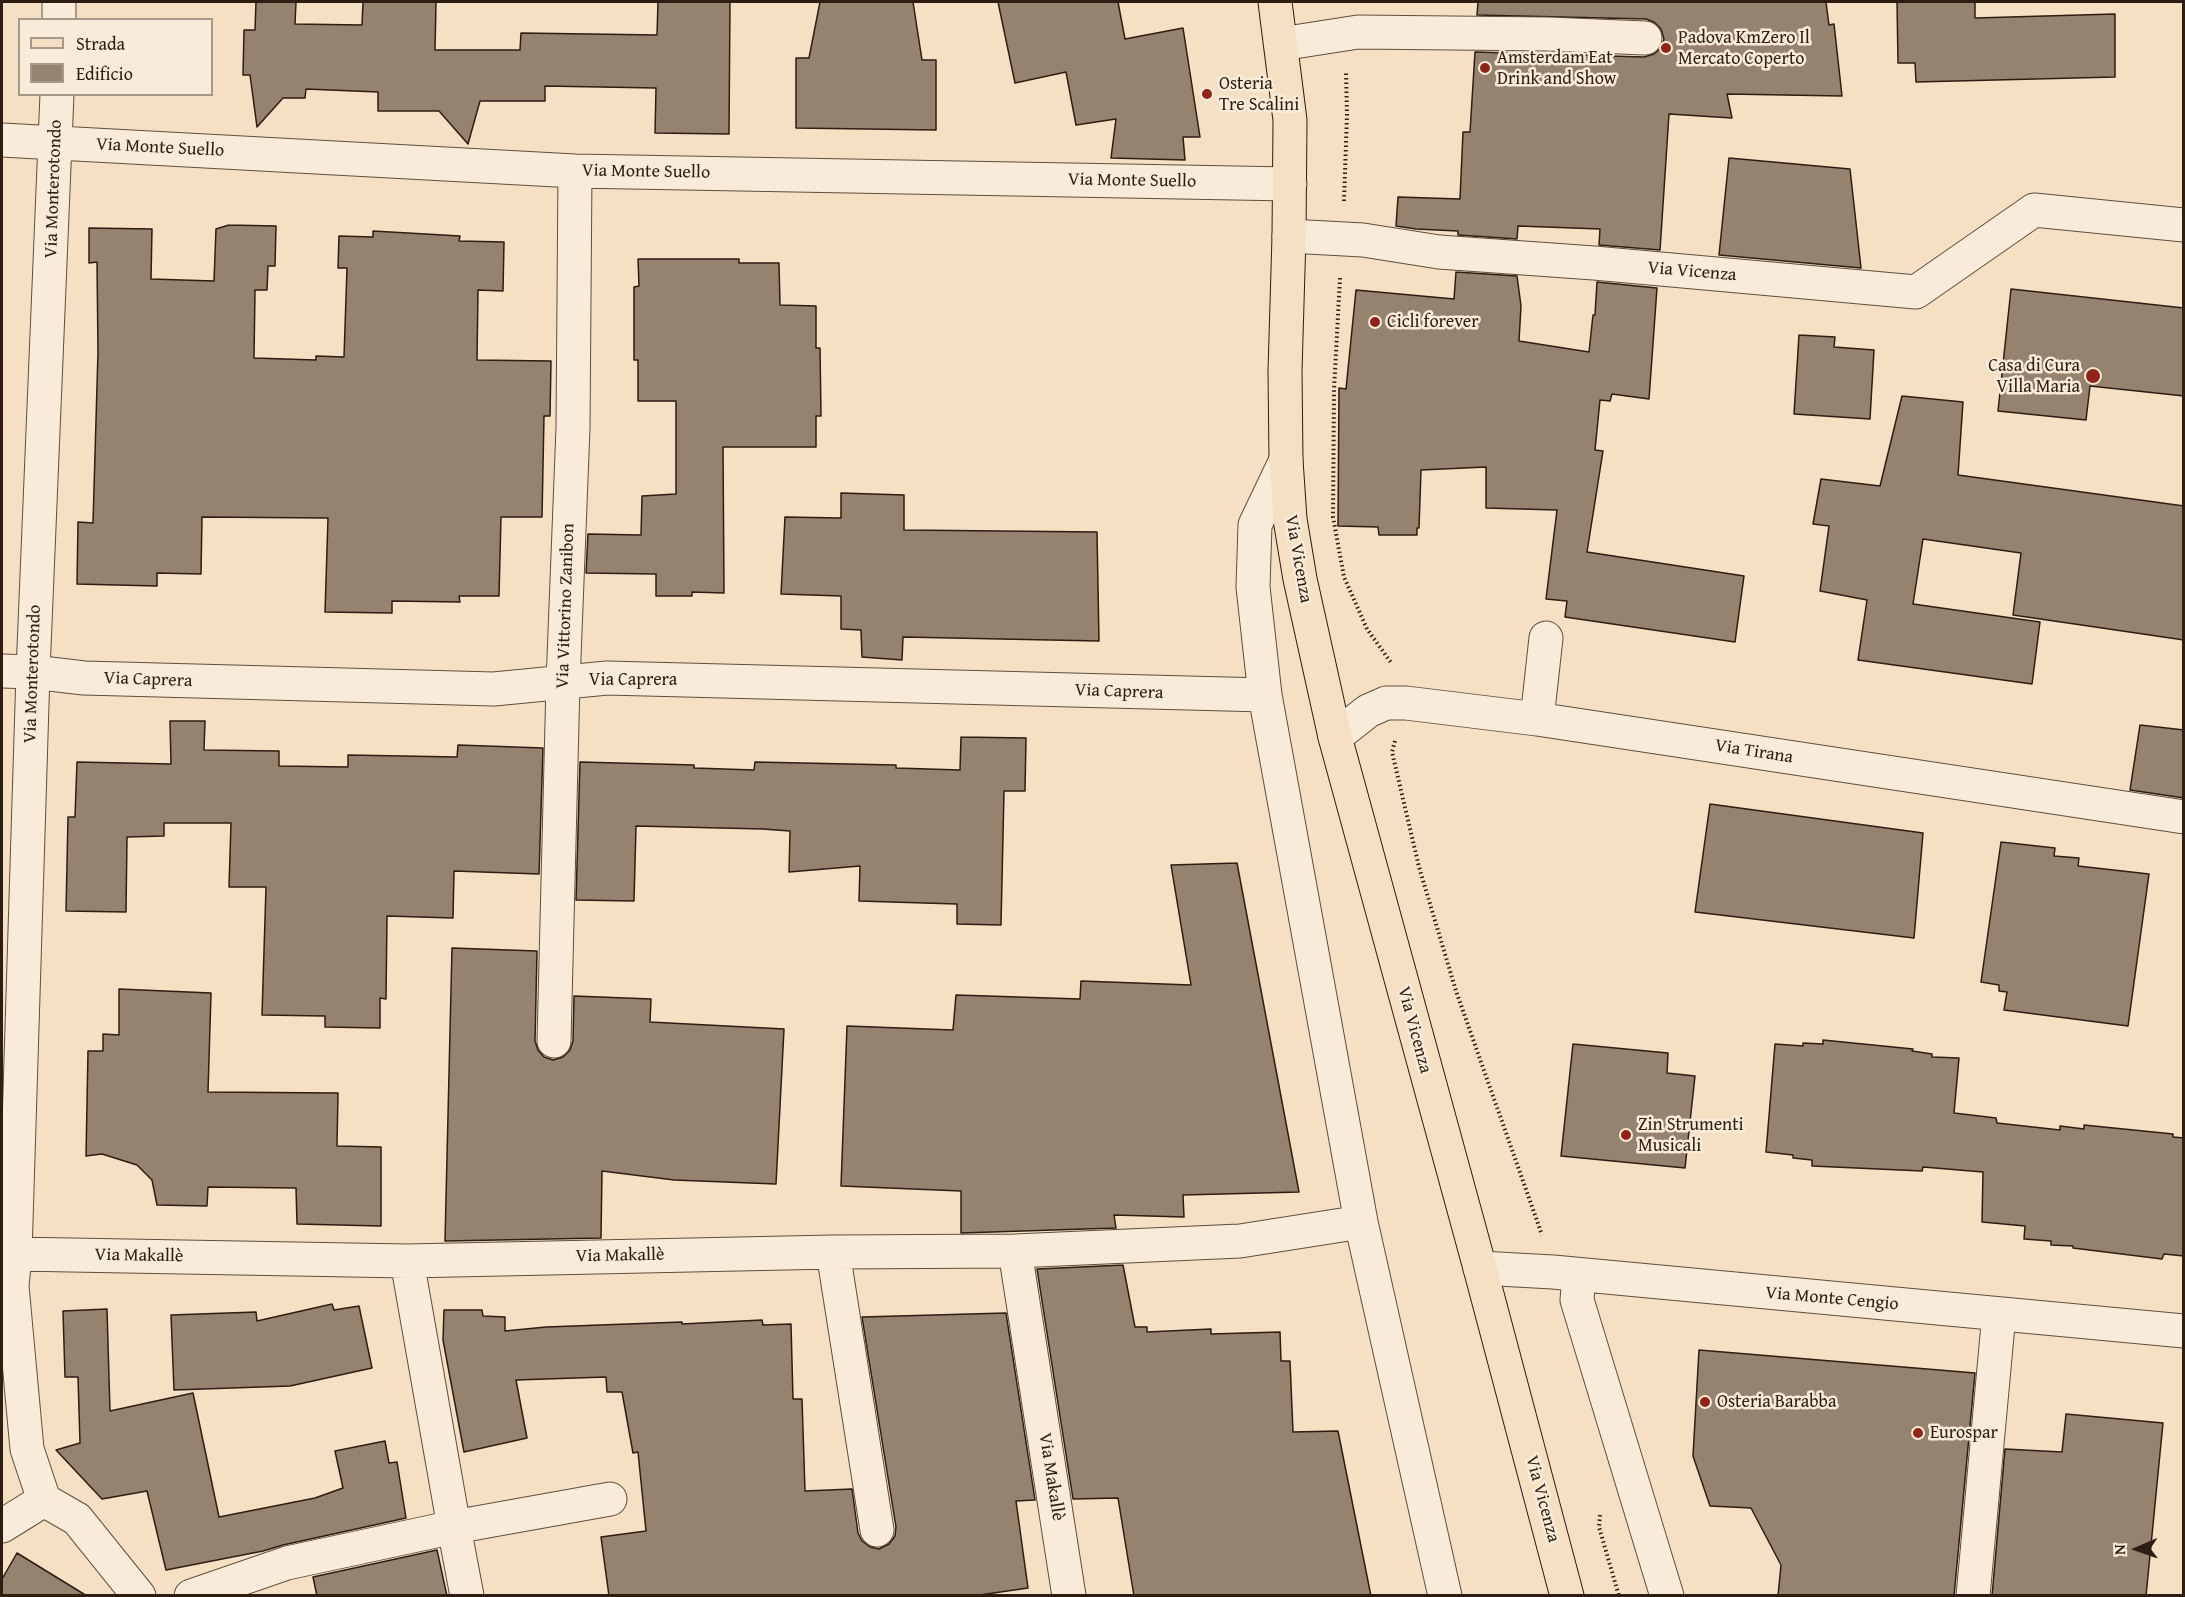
<!DOCTYPE html>
<html>
<head>
<meta charset="utf-8">
<style>
	body { margin:0 }
	#map { position:relative; width:2185px; height:1597px; overflow:hidden; background:#f5e0c4; font-family:"Gentium Book Plus",serif }
	canvas { display:block }
	.frame { position:absolute; inset:0; border:3px solid #2d1d12; pointer-events:none }
	.legend { position:absolute; left:18px; top:18px; width:195px; height:78px; box-sizing:border-box; background:#f8ebd9; border:2px solid #a79989; margin:0; padding:8px 10px; list-style:none; font-size:18px; color:#2d1d12 }
	.legend li { display:flex; align-items:center; gap:12px; height:30px }
	.legend b { width:30px; border:2px solid #a79989 }
	.north { position:absolute; left:2107px; top:1519px; width:60px; height:60px; -webkit-text-stroke:4px #f8ebd9; paint-order:stroke; rotate:268deg; font-size:16px; font-weight:700; line-height:24px; text-align:center; color:#2d1d12 }
	.north::after { content:''; display:block; margin:auto; width:21px; height:27px; background:#2d1d12; clip-path:polygon(50% 0,100% 100%,50% 72%,0 100%) }
</style>
</head>
<body>
<div id="map">
<canvas width="2185" height="1597"></canvas>
<div class="frame"></div>
<ul class="legend">
<li><b style="height:8px;background:#f5e0c4"></b>Strada</li>
<li><b style="height:16px;background:#95826f"></b>Edificio</li>
</ul>
<div class="north">N</div>
</div>
<script>
const ctx = document.querySelector('canvas').getContext('2d');
ctx.lineJoin = 'round';
function fillPath(path, color) {
  ctx.fillStyle = color;
  ctx.fill(path, 'evenodd');
}
function shape(rows) {
  const path = new Path2D();
  for (const r of rows) {
    path.moveTo(r[0], r[1]);
    for (let i = 2; i < r.length; i += 2) path.lineTo(r[i], r[i + 1]);
  }
  return path;
}
function stroke(path, color, width, dash) {
  ctx.strokeStyle = color;
  ctx.lineWidth = width;
  ctx.lineCap = dash ? 'butt' : 'round';
  ctx.setLineDash(dash || []);
  ctx.stroke(path);
}
function write(font, color, halo, rows, align = 'center') {
  ctx.font = font + ' "Gentium Book Plus",serif';
  ctx.lineWidth = 5;
  ctx.setLineDash([]);
  ctx.textBaseline = 'middle';
  ctx.strokeStyle = halo;
  ctx.fillStyle = color;
  for (const [text, x, y, turn = 0] of rows) {
    ctx.save();
    ctx.translate(x, y);
    ctx.rotate((+turn || 0) * Math.PI / 180);
    ctx.textAlign = isNaN(turn) ? turn : align;
    if (halo) ctx.strokeText(text, 0, 0);
    ctx.fillText(text, 0, 0);
    ctx.restore();
  }
}
const building = shape([
	[256,2,296,2,295,24,362,25,363,2,436,2,435,50,520,50,521,33,657,35,658,2,730,2,729,134,655,133,656,88,545,86,545,101,480,101,468,144,439,111,378,111,378,92,306,89,305,98,283,98,257,127,250,75,243,75,244,30,255,30,256,2],
	[820,2,913,2,922,60,936,60,936,130,796,128,796,58,809,58,820,2],
	[998,2,1118,2,1125,39,1183,28,1200,137,1183,137,1185,160,1111,158,1116,119,1076,125,1066,72,1015,83,998,2],
	[1478,2,1826,2,1829,25,1834,24,1842,96,1727,94,1732,118,1669,114,1660,250,1599,245,1600,229,1518,226,1517,239,1458,235,1458,231,1416,229,1396,226,1398,197,1460,199,1463,132,1470,132,1475,52,1644,57,1654,54,1661,48,1664,39,1661,29,1654,22,1646,19,1477,15,1478,2],
	[1897,2,1975,2,1975,18,2115,14,2115,77,1916,82,1915,63,1898,63,1897,2],
	[1729,158,1850,169,1861,268,1719,255,1729,158],
	[229,225,276,226,275,266,268,266,267,290,255,290,254,358,316,360,316,356,344,357,347,268,338,268,339,236,373,237,373,231,460,236,459,241,504,242,503,291,478,290,477,360,551,361,550,416,544,416,542,517,501,517,499,596,459,596,460,602,392,601,392,613,325,612,328,518,202,517,201,574,157,573,157,586,77,584,78,522,93,523,98,352,97,262,89,263,89,228,152,229,151,279,214,281,216,229,229,225],
	[638,259,739,259,739,263,779,263,780,305,816,306,816,348,820,348,821,416,816,416,816,447,723,447,724,593,692,592,692,596,656,596,656,574,586,573,588,534,641,535,642,496,676,494,676,401,638,401,638,360,634,360,634,287,639,286,638,259],
	[1456,272,1517,276,1521,306,1519,341,1589,352,1593,315,1595,315,1597,282,1657,288,1649,399,1612,394,1610,401,1600,400,1595,450,1603,451,1587,552,1744,576,1735,642,1565,617,1567,601,1546,599,1557,510,1486,508,1486,467,1421,470,1419,528,1417,528,1417,535,1379,535,1378,527,1338,526,1339,388,1346,389,1356,290,1454,299,1456,272],
	[2011,289,2184,308,2184,396,2090,386,2086,420,1998,411,2011,289],
	[1799,335,1835,337,1834,347,1874,350,1870,419,1794,414,1799,335],
	[1902,396,1963,402,1958,475,2184,506,2184,640,2013,615,2021,553,1923,539,1913,604,2040,622,2032,684,1858,660,1867,600,1820,591,1829,526,1813,524,1821,479,1880,486,1902,396],
	[841,493,904,495,904,530,1097,532,1099,641,903,637,902,660,862,657,861,630,841,629,841,596,781,594,785,517,841,518,841,493],
	[170,721,205,721,204,750,279,751,279,766,348,767,348,755,457,757,458,745,543,748,539,874,454,871,453,918,387,916,386,999,380,998,380,1028,325,1027,325,1016,262,1015,266,887,229,887,231,823,164,823,164,836,127,837,126,912,66,911,68,817,75,817,77,762,171,764,170,721],
	[2140,725,2184,730,2184,798,2130,790,2140,725],
	[961,737,1026,738,1025,791,1004,791,1001,925,957,924,957,904,859,901,860,866,789,872,790,831,763,829,636,826,634,901,576,900,580,762,694,765,694,768,754,770,755,762,896,765,896,768,960,770,961,737],
	[1710,804,1923,833,1914,938,1695,912,1710,804],
	[2001,842,2055,848,2054,856,2079,858,2078,866,2149,874,2128,1026,2004,1010,2007,992,1999,991,1999,985,1981,982,2001,842],
	[1237,863,1299,1192,1183,1195,1184,1217,1114,1215,1116,1228,961,1233,961,1191,841,1186,847,1026,953,1030,956,995,1080,999,1081,981,1191,985,1171,865,1237,863],
	[452,948,537,951,535,1041,538,1050,544,1057,553,1060,563,1057,570,1050,573,1041,574,996,651,999,650,1022,784,1029,776,1184,674,1180,602,1171,601,1238,445,1241,452,948],
	[119,989,211,993,208,1092,338,1093,337,1146,381,1147,381,1226,297,1224,296,1188,208,1187,207,1206,157,1205,152,1180,137,1165,102,1154,86,1156,88,1051,103,1051,103,1034,119,1035,119,989],
	[1823,1040,1913,1049,1912,1051,1932,1054,1932,1057,1959,1058,1954,1113,1996,1118,1997,1123,2060,1130,2060,1126,2084,1129,2084,1125,2173,1134,2173,1137,2184,1138,2184,1256,2164,1254,2162,1259,2073,1248,2073,1246,2051,1245,2051,1241,2024,1239,2025,1226,1982,1222,1983,1172,1923,1167,1922,1171,1812,1166,1812,1160,1793,1158,1793,1155,1766,1152,1775,1044,1803,1046,1803,1043,1823,1044,1823,1040],
	[1573,1044,1668,1053,1667,1073,1695,1076,1685,1168,1561,1156,1573,1044],
	[1123,1265,1135,1327,1147,1327,1147,1332,1211,1329,1211,1334,1280,1332,1281,1361,1290,1361,1293,1432,1338,1431,1371,1596,1134,1596,1118,1498,1073,1499,1037,1269,1123,1265],
	[332,1304,334,1310,359,1306,372,1368,290,1386,174,1390,171,1315,256,1312,257,1321,332,1304],
	[107,1309,110,1411,193,1393,219,1517,315,1498,343,1488,335,1451,385,1441,389,1463,397,1462,406,1518,283,1545,263,1551,166,1570,147,1491,102,1499,56,1450,80,1443,78,1377,65,1377,63,1311,107,1309],
	[444,1310,482,1310,483,1316,505,1317,505,1331,546,1327,682,1322,682,1324,762,1320,763,1325,791,1324,793,1399,802,1399,805,1491,852,1489,858,1533,862,1541,870,1547,879,1549,889,1544,895,1536,896,1527,862,1317,1006,1313,1035,1500,1016,1501,1028,1588,973,1596,609,1596,601,1537,646,1531,638,1452,633,1453,622,1392,607,1392,606,1377,516,1380,527,1438,464,1452,443,1340,444,1310],
	[1699,1350,1975,1373,1954,1596,1778,1596,1781,1565,1751,1508,1710,1506,1693,1456,1699,1350],
	[2066,1414,2163,1423,2146,1596,1992,1596,2005,1449,2062,1452,2066,1414],
	[437,1550,447,1596,317,1596,313,1577,437,1550],
	[17,1553,87,1596,2,1596,2,1579,17,1553]
]);
const path = shape([
	[1344,201,1347,115,1346,71],
	[1340,278,1334,390,1333,517,1344,577,1367,629,1392,664],
	[1395,741,1392,752,1419,867,1456,991,1542,1235],
	[1600,1515,1599,1527,1619,1596]
]);
const minor = shape([
	[59,20,59,2],
	[1281,44,1358,32,1548,34,1645,38],
	[2,140,575,171,1290,184],
	[1289,236,1363,240,1439,252,1594,263,1916,292,2034,210,2184,225],
	[1286,460,1255,525,1253,587,1265,695,1361,1222,1445,1596],
	[2,671,33,672,84,678,494,689,607,678,1265,695],
	[1537,719,1546,638],
	[1335,737,1368,711,1386,703,1406,703,1537,719,2184,817],
	[554,1041,563,683,573,428,575,171],
	[1015,1251,1069,1596],
	[833,1252,877,1530],
	[2,1256,15,1254,407,1261,833,1252,1015,1251,1240,1241,1361,1222],
	[1480,1268,1553,1272,2184,1331],
	[1579,1275,1577,1300,1667,1596],
	[44,1500,27,1449,12,1286,15,1254,33,672,57,94],
	[2,1526,44,1500,77,1519,139,1596],
	[191,1596,287,1563,454,1527,407,1261],
	[467,1596,454,1527,610,1499],
	[1973,1596,1999,1314]
]);
const major = shape([
	[1275,2,1290,120,1289,236,1285,371,1286,460,1290,519,1300,579,1335,737,1480,1268,1567,1596]
]);
const markers = [
	[1666,48,6,"#8f2418"],
	[1485,68,6,"#8f2418"],
	[1207,94,6,"#8f2418"],
	[1375,322,6,"#8f2418"],
	[2093,376,8,"#8f2418"],
	[1626,1135,6,"#8f2418"],
	[1705,1402,6,"#8f2418"],
	[1918,1433,6,"#8f2418"]
];
const poiNames = [
	["Padova KmZero Il",1678,38],
	["Mercato Coperto",1678,59],
	["Amsterdam Eat",1497,58],
	["Drink and Show",1497,79],
	["Osteria",1219,84],
	["Tre Scalini",1219,105],
	["Cicli forever",1387,322],
	["Casa di Cura",2080,366,"right"],
	["Villa Maria",2080,387,"right"],
	["Zin Strumenti",1638,1125],
	["Musicali",1638,1146],
	["Osteria Barabba",1717,1402],
	["Eurospar",1930,1433]
];
const streetNames = [
	["Via Monte Suello",160,148,3],
	["Via Monte Suello",646,172,1],
	["Via Monte Suello",1132,181,1],
	["Via Monterotondo",54,189,-88],
	["Via Vicenza",1692,272,5],
	["Via Vicenza",1298,559,80],
	["Via Vittorino Zanibon",566,606,-88],
	["Via Monterotondo",33,674,-88],
	["Via Caprera",148,680,2],
	["Via Caprera",633,680],
	["Via Caprera",1119,692,2],
	["Via Tirana",1754,752,9],
	["Via Vicenza",1414,1030,75],
	["Via Makallè",139,1256,1],
	["Via Makallè",620,1256,-1],
	["Via Monte Cengio",1832,1299,5],
	["Via Makallè",1051,1477,81],
	["Via Vicenza",1542,1499,75]
];
fillPath(building, '#95826f');
stroke(building, '#2d1d12', 1.5);
stroke(minor, '#5f4e3e', 35);
stroke(major, '#2d1d12', 35);
stroke(path, '#2d1d12', 4, [1.5, 3]);
stroke(minor, '#f8ebd9', 33);
stroke(major, '#f5e0c4', 33);
for (const [x, y, r, color] of markers) {
  const dot = new Path2D();
  dot.arc(x, y, r, 0, 2 * Math.PI);
  ctx.fillStyle = color;
  ctx.fill(dot);
  stroke(dot, '#f8ebd9', 2);
}
write('18px', '#2d1d12', '#f8ebd9', poiNames, 'left');
write('18px', '#2d1d12', '#f8ebd9', streetNames);
</script>
</body>
</html>
